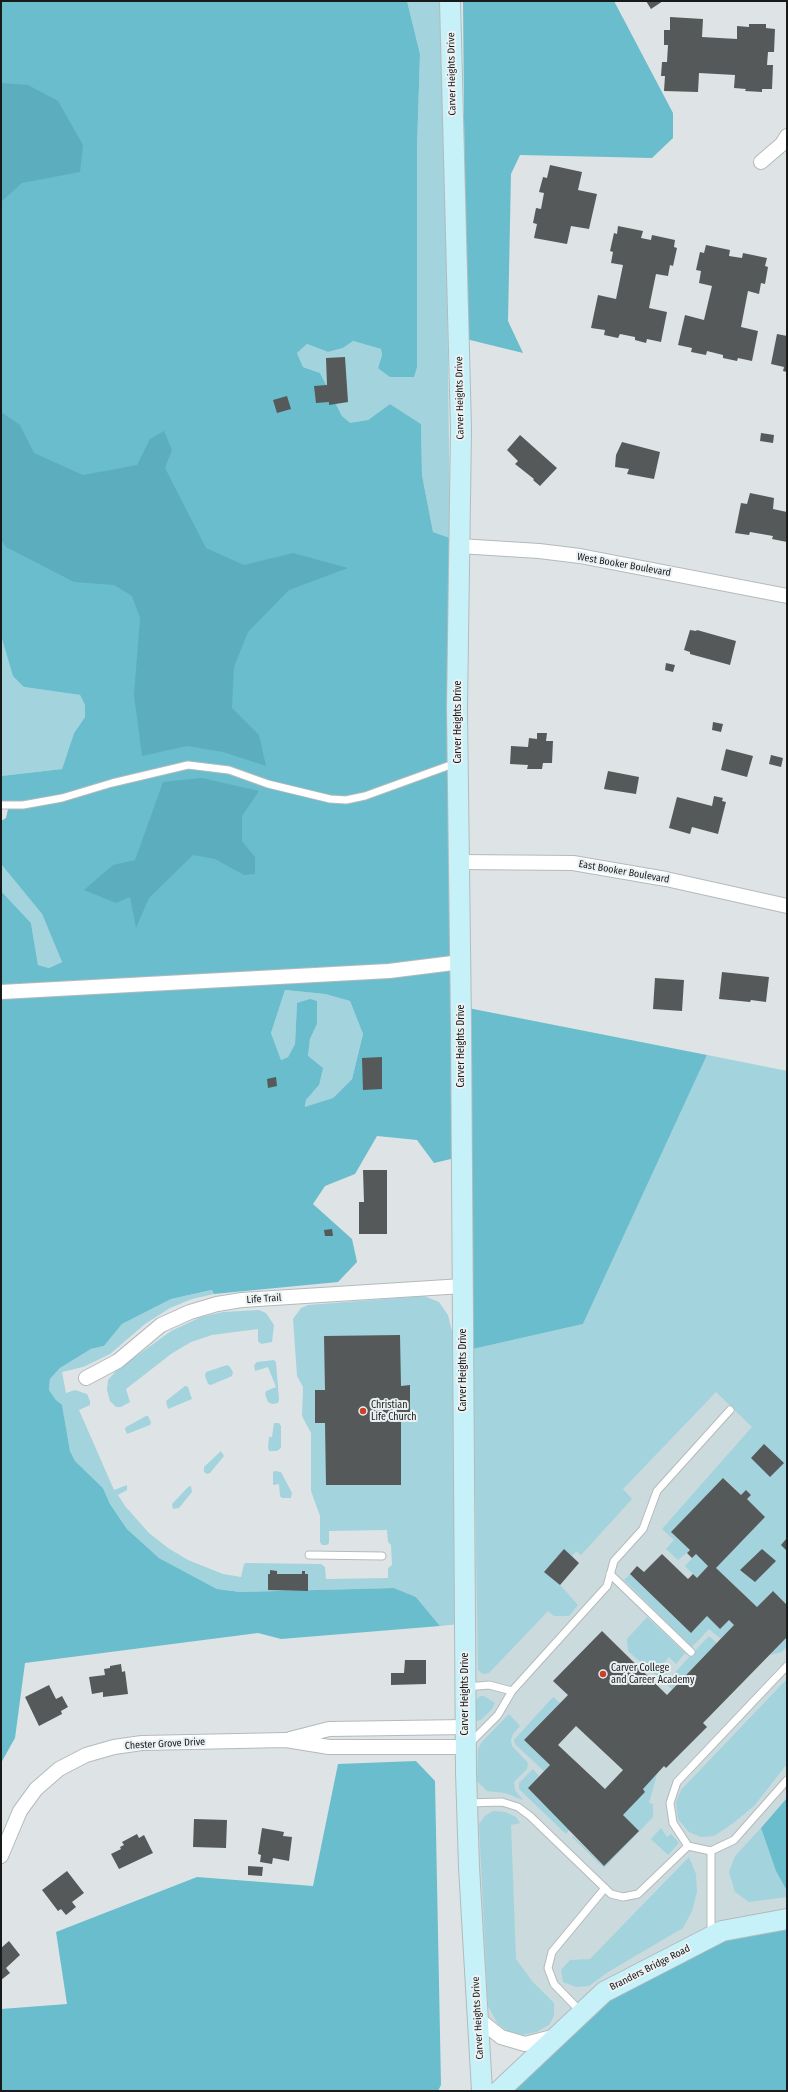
<!DOCTYPE html>
<html>
<head>
<meta charset="utf-8">
<style>
	body { margin:0 }
	#map { position:relative; width:788px; height:2092px; overflow:hidden; background:#dee4e5; font-family:"Fira Sans Condensed",sans-serif }
	canvas { display:block }
	.frame { position:absolute; inset:0; border:2px solid #181a1a; pointer-events:none }
</style>
</head>
<body>
<div id="map">
<canvas width="788" height="2092"></canvas>
<div class="frame"></div>
</div>
<script>
const ctx = document.querySelector('canvas').getContext('2d');
ctx.lineJoin = 'round';
function fillPath(path, color) {
  ctx.fillStyle = color;
  ctx.fill(path, 'evenodd');
}
function shape(rows) {
  const path = new Path2D();
  for (const r of rows) {
    path.moveTo(r[0], r[1]);
    for (let i = 2; i < r.length; i += 2) path.lineTo(r[i], r[i + 1]);
  }
  return path;
}
function stroke(path, color, width, dash) {
  ctx.strokeStyle = color;
  ctx.lineWidth = width;
  ctx.lineCap = dash ? 'butt' : 'round';
  ctx.setLineDash(dash || []);
  ctx.stroke(path);
}
function write(font, color, halo, rows, align = 'center') {
  ctx.font = font + ' "Fira Sans Condensed",sans-serif';
  ctx.lineWidth = 4;
  ctx.setLineDash([]);
  ctx.textBaseline = 'middle';
  ctx.strokeStyle = halo;
  ctx.fillStyle = color;
  for (const [text, x, y, turn = 0] of rows) {
    ctx.save();
    ctx.translate(x, y);
    ctx.rotate((+turn || 0) * Math.PI / 180);
    ctx.textAlign = isNaN(turn) ? turn : align;
    if (halo) ctx.strokeText(text, 0, 0);
    ctx.fillText(text, 0, 0);
    ctx.restore();
  }
}
const built = shape([
	[707,1055,787,1071,787,1918,556,2036,525,2044,478,2018,464,1351,583,1324]
]);
const green = shape([
	[407,1,444,1,450,538,433,532,422,475,421,424,390,404,368,420,350,424,342,416,320,373,303,367,297,353,307,344,328,352,343,348,353,341,381,349,382,355,378,368,417,367,417,148,420,54],
	[1,635,24,687,80,695,85,705,85,717,74,733,62,769,1,776],
	[1,864,42,914,62,962,49,968,38,965,31,923,1,891],
	[285,990,325,994,350,1001,363,1034,352,1079,333,1098,305,1108,306,1100,319,1085,308,1056,310,1039,317,1024,297,1003,295,1044,288,1057,281,1060,271,1033],
	[707,1055,787,1071,787,1605,772,1591,757,1607,716,1568,765,1517,747,1499,751,1495,741,1495,724,1478,671,1532,690,1550,678,1560,666,1549,674,1540,662,1529,752,1427,716,1392,623,1489,632,1499,581,1555,576,1551,572,1556,579,1563,560,1585,578,1605,569,1616,554,1616,548,1611,489,1673,483,1674,478,1670,473,1349,583,1324],
	[213,1290,214,1294,192,1299,170,1308,145,1324,110,1354,83,1367,62,1372,66,1393,75,1390,87,1394,90,1401,90,1405,79,1410,114,1490,127,1485,127,1490,118,1495,125,1506,149,1533,168,1548,188,1560,223,1574,241,1577,244,1564,246,1563,321,1564,325,1567,326,1579,388,1578,388,1568,392,1565,391,1545,388,1542,387,1530,329,1531,329,1543,327,1545,322,1545,320,1542,320,1516,311,1491,311,1433,302,1416,303,1387,297,1376,293,1319,301,1308,308,1305,424,1296,439,1302,448,1315,457,1352,460,1624,440,1626,416,1597,394,1588,240,1592,217,1589,159,1558,127,1529,110,1504,103,1488,75,1461,70,1451,62,1406,56,1400,49,1390,50,1379,60,1368,91,1349,104,1346,122,1324,171,1299],
	[259,1310,266,1313,274,1325,272,1342,261,1344,258,1341,258,1329,212,1335,191,1342,171,1354,126,1389,130,1402,121,1407,116,1407,110,1401,107,1390,108,1380,116,1371,171,1331,201,1317,223,1312],
	[274,1360,276,1362,279,1400,278,1403,272,1404,268,1402,265,1394,266,1391,276,1387,268,1367,255,1371,254,1365,257,1362],
	[227,1365,230,1367,233,1372,232,1376,211,1385,208,1384,205,1376,206,1372],
	[185,1386,188,1387,192,1399,168,1409,166,1401],
	[146,1416,148,1416,151,1422,150,1425,127,1434,125,1429,126,1427],
	[274,1423,279,1423,281,1426,281,1448,277,1451,269,1451,268,1448,269,1437,272,1437],
	[221,1451,224,1456,210,1473,207,1474,204,1472,204,1467],
	[275,1471,281,1472,292,1493,291,1498,282,1498,280,1496,279,1484,273,1485,273,1472],
	[191,1486,192,1492,179,1508,173,1509,172,1504,188,1487],
	[696,1554,708,1566,697,1578,685,1566],
	[630,1574,691,1633,707,1616,720,1629,729,1620,734,1625,721,1639,709,1629,692,1647,624,1580],
	[647,1617,685,1653,676,1664,669,1657,665,1662,671,1669,661,1680,628,1651,627,1639],
	[709,1636,717,1643,672,1689,665,1683],
	[787,1637,787,1646,782,1652,770,1655],
	[787,1679,787,1764,754,1806,732,1824,714,1836,701,1837,689,1832,678,1819,676,1802,681,1790],
	[480,1696,484,1696,495,1703,492,1709,481,1720,476,1721,476,1700],
	[553,1697,560,1703,524,1740,550,1765,544,1771,515,1744,514,1740],
	[509,1714,520,1726,513,1734,511,1740,512,1746,528,1763,527,1769,514,1782,515,1790,523,1800,505,1793,487,1791,477,1781,478,1749,482,1742],
	[533,1769,539,1776,528,1788,570,1829,566,1834,519,1789,519,1783],
	[657,1774,649,1803,653,1804,653,1817,604,1868,572,1837,573,1836,604,1866,638,1831,623,1815,645,1792,643,1789],
	[493,1811,505,1812,516,1817,520,1823,511,1825,516,1959,532,1981,554,2003,554,2015,550,2024,537,2032,522,2035,508,2031,498,2024,488,2006,479,1824,485,1816],
	[661,1828,667,1837,671,1834,679,1843,668,1855,651,1839],
	[761,1828,776,1871,787,1891,787,1897,749,1902,735,1892,729,1872,735,1856],
	[689,1857,696,1874,697,1892,692,1911,683,1928,608,1972,589,1986,576,1987,563,1982,561,1970,570,1960,590,1959]
]);
const forest = shape([
	[1,1,407,1,420,54,417,148,417,367,414,377,390,377,378,368,382,355,381,349,353,341,343,348,328,352,307,344,297,353,303,367,320,373,342,416,350,423,368,420,390,404,421,424,422,475,433,532,450,538,455,1158,434,1163,417,1140,377,1136,355,1174,325,1186,313,1204,352,1239,357,1262,338,1282,214,1294,212,1290,171,1299,122,1324,104,1346,91,1349,60,1368,50,1379,49,1390,56,1400,62,1405,70,1451,75,1461,103,1488,110,1504,127,1529,159,1558,217,1589,240,1592,394,1588,416,1597,440,1626,281,1639,258,1633,25,1663,15,1738,1,1763,1,891,31,923,38,965,49,968,62,962,42,914,1,864,1,821,6,818,8,809,1,802,1,776,62,769,74,733,85,717,85,705,80,695,24,687,13,676,1,635],
	[285,990,325,994,350,1001,363,1034,352,1079,333,1098,305,1107,306,1100,319,1085,323,1068,308,1056,310,1039,317,1024,317,1001,310,999,297,1003,295,1044,288,1057,281,1060,271,1033],
	[463,1,614,1,673,113,673,138,652,158,520,155,511,174,508,321,523,353,466,339],
	[463,1007,707,1055,583,1324,464,1351],
	[416,1761,435,1781,441,2085,438,2091,1,2091,1,2009,67,2004,56,1932,197,1877,313,1886,338,1764],
	[787,1798,787,1891,776,1871,761,1828],
	[787,1923,787,2091,514,2091,514,2080,608,1994,724,1935]
]);
const water = shape([
	[1,83,28,85,58,101,83,145,80,172,22,183,1,202],
	[1,412,20,425,34,453,83,475,137,465,150,439,164,431,172,450,165,468,206,548,244,565,293,553,348,568,289,590,248,632,234,667,232,708,259,735,266,766,223,752,187,746,142,756,134,695,140,618,132,596,114,585,74,582,6,547,1,540],
	[202,778,259,791,242,816,242,841,255,857,255,874,244,875,215,859,193,855,149,898,136,928,130,897,116,903,84,890,113,865,135,860,163,782]
]);
const building = shape([
	[646,1,663,1,651,9],
	[670,17,703,19,702,37,737,39,737,26,749,27,749,24,766,24,766,28,775,29,774,52,768,52,767,65,773,65,772,89,762,89,762,92,745,91,746,89,734,88,735,75,699,73,698,92,664,91,665,76,661,76,662,62,667,62,668,45,664,45,664,30,670,30],
	[550,165,582,172,578,190,597,194,589,229,571,226,567,244,534,238,537,224,533,223,536,208,541,209,544,193,539,192,543,177,547,178],
	[618,226,643,231,641,238,651,240,652,235,675,240,674,247,677,248,673,266,670,265,668,276,656,274,649,308,667,312,661,342,647,339,646,343,635,340,635,337,620,334,618,338,604,335,605,330,591,328,598,295,616,299,623,265,611,263,613,252,610,251,614,233,617,234],
	[706,245,730,250,729,256,742,258,743,253,767,258,765,266,768,267,765,284,761,283,759,294,748,291,741,327,758,331,752,361,738,358,737,361,723,358,723,355,707,351,706,355,691,352,692,348,678,345,685,315,704,320,712,286,699,283,701,271,696,270,700,252,704,253],
	[777,334,787,336,787,372,783,371,784,367,771,364],
	[345,357,348,402,329,405,329,402,316,403,314,386,327,385,326,358],
	[287,396,291,409,277,413,273,400],
	[761,433,774,435,773,443,760,441],
	[520,435,557,468,540,486,533,480,534,479,515,464,518,461,507,450],
	[622,442,660,452,654,479,627,474,629,469,615,467,616,455],
	[750,493,774,498,773,509,787,512,787,542,772,539,773,536,750,532,749,535,735,533,741,503,747,504],
	[690,630,696,631,697,630,736,641,730,665,690,654,690,652,684,650],
	[666,663,675,665,673,672,665,670],
	[713,722,723,724,721,732,712,730],
	[537,733,547,733,546,741,553,741,552,763,543,763,542,769,527,769,528,765,510,764,511,746,528,747,529,738,537,739],
	[726,749,753,756,747,777,721,770],
	[771,755,783,758,781,767,769,764],
	[608,771,639,777,636,794,604,789],
	[714,796,723,798,722,801,726,802,718,834,692,827,690,834,669,828,677,797,712,806],
	[722,972,769,977,766,1002,751,1000,750,1002,719,999],
	[655,978,684,980,682,1011,653,1009],
	[382,1057,382,1089,363,1090,362,1058],
	[276,1077,277,1086,268,1088,267,1079],
	[363,1170,387,1170,387,1234,359,1234,359,1202,364,1202],
	[332,1229,333,1236,325,1236,324,1230],
	[400,1335,401,1386,410,1385,410,1415,401,1415,401,1485,326,1485,325,1423,315,1423,315,1390,325,1390,324,1336],
	[764,1444,784,1463,770,1477,751,1458],
	[723,1478,741,1495,746,1490,751,1495,747,1499,765,1517,716,1568,757,1607,773,1591,787,1605,787,1637,703,1723,707,1727,666,1768,664,1766,643,1789,645,1792,623,1815,639,1831,604,1866,528,1788,550,1765,524,1740,568,1695,553,1681,602,1631,667,1695,734,1625,729,1620,720,1629,707,1616,691,1633,630,1574,637,1566,644,1572,662,1554,688,1579,693,1574,697,1578,708,1566,696,1554,692,1558,687,1553,690,1550,671,1532],
	[576,1726,623,1770,605,1789,558,1745],
	[787,1538,787,1551,781,1545],
	[564,1549,579,1563,560,1585,544,1572],
	[762,1549,776,1561,755,1582,740,1570],
	[270,1570,277,1571,277,1574,302,1574,302,1571,305,1571,305,1574,308,1574,308,1591,268,1590,268,1574,270,1574],
	[405,1660,426,1660,426,1684,391,1685,391,1673,404,1673],
	[121,1664,122,1672,125,1671,128,1694,103,1697,103,1692,92,1694,89,1677,105,1675,104,1669,110,1668,110,1666],
	[49,1685,56,1699,62,1696,68,1707,61,1711,62,1714,39,1726,25,1697],
	[194,1819,227,1820,226,1848,193,1847],
	[262,1828,284,1832,283,1836,292,1837,289,1861,273,1858,272,1864,260,1862,261,1855,258,1854],
	[137,1834,139,1838,144,1835,153,1853,119,1869,111,1854,121,1849,120,1847,124,1845,122,1842],
	[248,1866,263,1867,262,1876,248,1875],
	[67,1871,84,1893,72,1902,76,1907,66,1915,61,1909,58,1911,42,1890],
	[9,1941,20,1955,6,1968,10,1973,1,1980,1,1948]
]);
const lane = shape([
	[1,805,23,805,62,798,112,783,188,765,229,770,268,784,330,799,346,800,365,796,456,763],
	[309,1555,382,1556],
	[610,1574,691,1652],
	[467,1687,489,1685,512,1691],
	[470,1743,498,1715,512,1691,607,1586,614,1561,643,1529,657,1491,730,1410],
	[467,1803,502,1802,518,1807,530,1816,611,1894,623,1897,638,1894,688,1846],
	[711,1851,688,1846,673,1823,670,1803,677,1782,787,1666],
	[711,1935,711,1851,734,1840,787,1780],
	[581,2012,554,1984,548,1968,552,1952,605,1888]
]);
const street = shape([
	[761,162,782,144,787,136],
	[459,546,539,551,580,556,787,596],
	[459,862,573,863,666,879,787,906],
	[1,992,389,971,461,962],
	[86,1378,118,1361,161,1325,190,1312,217,1304,242,1300,463,1286],
	[290,1739,329,1729,465,1727],
	[1,1856,20,1811,36,1789,59,1769,86,1755,114,1747,142,1743,286,1740,329,1747,466,1747],
	[477,2018,501,2037,525,2044,556,2036]
]);
const secondary = shape([
	[450,1,461,429,457,709,461,1025,466,1772,469,1867,482,2091],
	[499,2091,604,1992,722,1931,787,1919]
]);
const markers = [
	[363,1411,4,"#cc4029"],
	[603,1674,4,"#cc4029"]
];
const streetNames = [
	["Carver Heights Drive",452,74,-91],
	["Carver Heights Drive",460,398,-91],
	["West Booker Boulevard",624,565,10],
	["Carver Heights Drive",458,722,-90],
	["East Booker Boulevard",624,872,10],
	["Carver Heights Drive",461,1046,-90],
	["Life Trail",264,1299,-4],
	["Carver Heights Drive",463,1370,-90],
	["Carver Heights Drive",465,1694,-90],
	["Chester Grove Drive",165,1744,-3],
	["Branders Bridge Road",650,1968,-27],
	["Carver Heights Drive",478,2018,-93]
];
const poiNames = [
	["Christian",371,1405],
	["Life Church",371,1417],
	["Carver College",611,1668],
	["and Career Academy",611,1680]
];
fillPath(built, '#cbdadd');
fillPath(green, '#a3d3dd');
fillPath(forest, '#6abdcd');
fillPath(water, '#5caebf');
fillPath(building, '#55595a');
stroke(lane, '#b4babb', 9);
stroke(street, '#b4babb', 16);
stroke(secondary, '#b4babb', 22);
stroke(lane, '#fff', 7);
stroke(street, '#fff', 14);
stroke(secondary, '#c6f1f8', 20);
for (const [x, y, r, color] of markers) {
  const dot = new Path2D();
  dot.arc(x, y, r, 0, 2 * Math.PI);
  ctx.fillStyle = color;
  ctx.fill(dot);
  stroke(dot, '#ebf1f2', 1.5);
}
write('10px', '#181a1a', '#ebf1f2', streetNames);
write('10px', '#181a1a', '#ebf1f2', poiNames, 'left');
</script>
</body>
</html>
